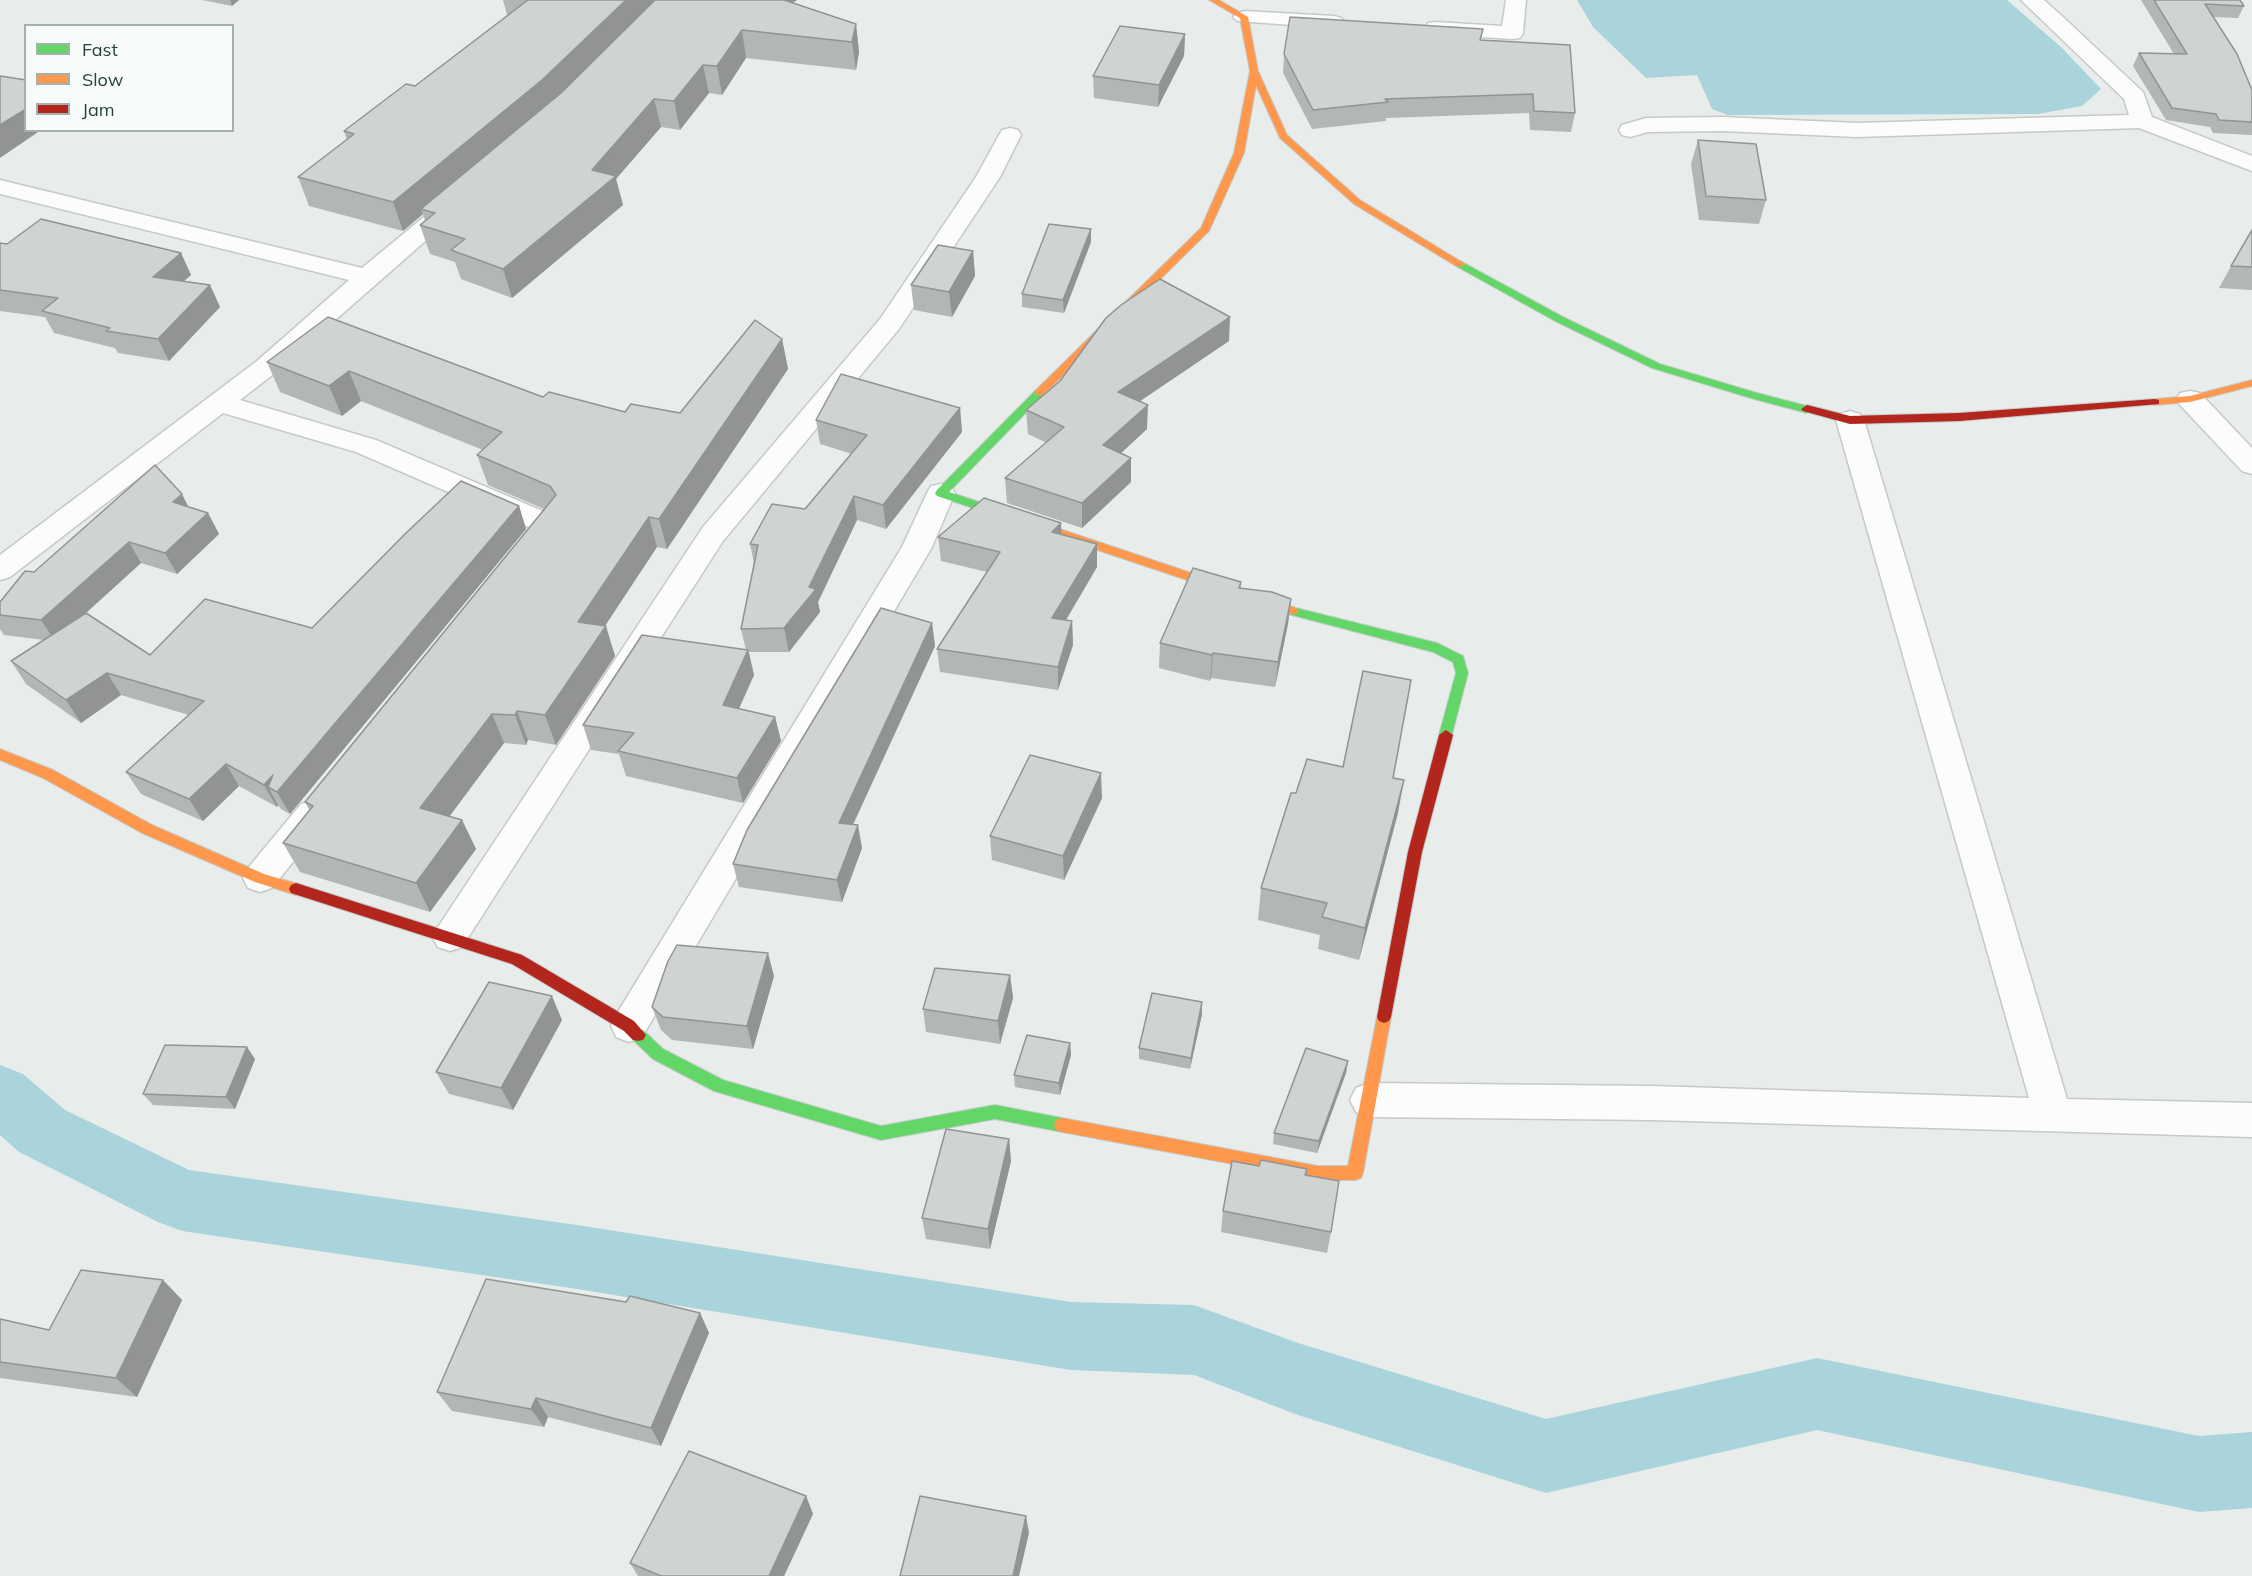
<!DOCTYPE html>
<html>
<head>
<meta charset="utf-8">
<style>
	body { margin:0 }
	#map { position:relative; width:2252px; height:1576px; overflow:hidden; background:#e8edeb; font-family:Mulish,sans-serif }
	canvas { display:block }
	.legend { position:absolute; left:24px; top:24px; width:210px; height:108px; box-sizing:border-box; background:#f7fbf9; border:2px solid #a3b1ad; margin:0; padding:8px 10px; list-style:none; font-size:18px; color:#24423a }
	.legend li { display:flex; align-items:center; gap:12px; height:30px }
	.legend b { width:30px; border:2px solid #a3b1ad }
</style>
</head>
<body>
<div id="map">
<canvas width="2252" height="1576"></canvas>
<ul class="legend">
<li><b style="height:8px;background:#63d668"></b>Fast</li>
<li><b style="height:8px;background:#ff974d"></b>Slow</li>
<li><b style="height:8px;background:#b3261e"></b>Jam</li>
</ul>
</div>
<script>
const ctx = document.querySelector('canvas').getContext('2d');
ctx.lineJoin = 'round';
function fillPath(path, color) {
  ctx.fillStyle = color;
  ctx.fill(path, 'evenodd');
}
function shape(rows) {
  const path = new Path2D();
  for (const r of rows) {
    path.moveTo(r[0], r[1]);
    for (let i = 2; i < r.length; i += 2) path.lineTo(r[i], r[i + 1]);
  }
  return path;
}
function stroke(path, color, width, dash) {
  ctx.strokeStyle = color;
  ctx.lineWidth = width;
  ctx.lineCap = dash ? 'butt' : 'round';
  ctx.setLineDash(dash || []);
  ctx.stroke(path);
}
const water = shape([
	[1577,0,2007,0,2062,48,2101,89,2082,106,2038,114,1728,115,1712,109,1697,75,1646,78,1593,27]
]);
const canal = shape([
	[0,1065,23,1074,65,1110,189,1170,577,1225,1071,1302,1194,1305,1298,1343,1546,1419,1817,1358,2199,1436,2252,1432,2252,1508,2199,1512,1817,1430,1546,1493,1298,1415,1194,1375,1071,1370,577,1289,182,1231,158,1222,19,1152,0,1135,0,1065]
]);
const street = shape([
	[1506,0,1526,0,1523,33,1520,38,1512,39,1436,34,1428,33,1425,28,1428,23,1436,22,1502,26,1506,0],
	[2021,0,2044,0,2063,17,2143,92,2152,117,2252,156,2252,171,2139,128,1857,137,1723,131,1648,132,1630,137,1622,135,1619,130,1622,125,1646,118,1723,117,1857,123,2129,115,2124,99,2021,0],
	[1244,11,1334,16,1341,18,1345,22,1341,26,1334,28,1237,21,1233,17,1237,13,1244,11],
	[1010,128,1018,130,1021,135,1000,177,899,329,723,541,462,947,450,951,438,947,432,937,438,927,703,527,880,319,976,177,999,135,1002,130,1010,128],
	[0,180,362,268,448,197,456,195,464,197,468,202,464,207,275,373,240,400,376,440,559,518,563,525,559,532,541,555,531,558,521,555,516,548,531,528,356,452,223,413,10,577,0,580,0,555,257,361,349,280,0,194,0,180],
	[2190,391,2200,393,2252,448,2252,474,2242,471,2180,405,2176,399,2180,393,2190,391],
	[1850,411,1860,414,1864,420,2067,1099,2252,1103,2252,1137,1652,1120,1369,1117,1356,1112,1350,1100,1356,1088,1369,1083,1652,1086,2029,1098,1836,420,1840,414,1850,411],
	[941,484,951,486,955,493,932,547,642,1037,629,1042,616,1037,611,1026,616,1015,902,547,927,493,931,486,941,484],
	[313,800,325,804,330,813,325,822,272,888,260,892,248,888,243,878,248,868,301,804,313,800]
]);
const fast = shape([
	[1460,261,1563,317,1660,364,1757,393,1811,407,1813,409,1807,413,1754,399,1652,368,1555,321,1456,266,1456,262,1460,261],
	[1039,390,1045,393,1043,395,949,492,1046,524,1048,527,1046,530,1038,530,937,496,935,493,937,490,1035,391,1039,390],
	[1292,607,1437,643,1463,656,1468,673,1451,738,1441,738,1439,735,1456,673,1453,662,1433,652,1288,614,1286,611,1288,608,1292,607],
	[638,1029,643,1030,663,1049,723,1080,881,1126,995,1105,1062,1118,1068,1120,1070,1125,1068,1130,1062,1132,995,1119,881,1140,714,1091,653,1059,633,1040,630,1035,633,1030,638,1029]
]);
const slow = shape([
	[1209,0,1219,0,1248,17,1258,71,1287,135,1360,200,1465,264,1464,266,1456,266,1354,204,1280,138,1256,85,1244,153,1209,231,1043,395,1035,395,1035,391,1201,228,1234,153,1250,71,1240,18,1209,0],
	[2252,380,2252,386,2190,402,2155,405,2149,402,2155,399,2190,396,2252,380],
	[1042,523,1296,608,1298,611,1296,614,1288,614,1038,530,1036,527,1038,524,1042,523],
	[0,749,53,770,152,825,264,874,301,885,303,889,301,893,296,895,255,882,142,833,43,778,0,760,0,749],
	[1384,1011,1389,1013,1391,1017,1363,1173,1361,1178,1355,1180,1318,1180,1062,1132,1056,1130,1054,1125,1056,1120,1062,1118,1318,1166,1348,1166,1377,1017,1379,1013,1384,1011]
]);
const jam = shape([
	[2155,399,2159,400,2159,404,1959,421,1850,424,1803,411,1801,409,1807,405,1850,416,1959,413,2155,399],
	[1446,730,1453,735,1422,852,1391,1017,1389,1021,1384,1023,1379,1021,1377,1017,1408,852,1439,735,1446,730],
	[296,883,522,955,634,1021,646,1035,643,1040,638,1041,633,1040,624,1031,512,964,291,893,289,889,291,885,296,883]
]);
const wall = shape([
	[202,0,239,0,232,6],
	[503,0,797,0,792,3,856,24,859,52,856,70,746,58,722,95,709,93,680,130,661,127,616,179,623,205,512,298,461,279,455,262,430,254,420,225,425,220,423,214,403,231,309,206,298,177,347,140,344,131,415,86,509,15,507,15],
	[2141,0,2240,0,2244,6,2238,18,2213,17,2252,90,2252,135,2213,133,2210,127,2166,120,2133,66,2139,53,2174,54],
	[1483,29,1481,40,1575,113,1571,132,1530,130,1529,113,1386,118,1386,121,1312,129,1283,73,1284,54],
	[1185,34,1184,56,1158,107,1094,98,1093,76],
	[1698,140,1766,200,1759,224,1699,220,1691,164],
	[1091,229,1091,242,1064,313,1022,307,1022,294],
	[2252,230,2252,290,2219,288,2231,266],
	[0,243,181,253,191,275,184,281,210,285,220,307,169,361,118,353,115,348,54,333,45,317,0,311],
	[973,251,975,276,952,317,914,310,911,285],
	[328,317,543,397,625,412,680,413,782,339,788,369,667,549,657,547,605,626,615,656,556,745,528,740,526,745,504,743,449,817,462,820,476,849,430,912,300,872,283,843,310,811,305,802,544,509,488,485,477,455,483,450,361,401,342,416,280,392,267,362],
	[1229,341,1140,401,1147,429,1121,453,1131,458,1131,482,1082,528,1007,503,1005,478,1047,443,1028,434,1026,410],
	[960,408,962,432,886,529,857,520,818,602,820,612,789,652,749,652,754,675,739,709,775,717,781,741,743,803,626,776,619,754,591,750,583,725,746,650,741,629,754,563,750,544,805,509,852,454,820,444,816,420],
	[519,506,526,529,290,814,281,809,278,805,277,807,239,786,203,821,141,794,126,772,189,715,121,695,81,723,26,684,11,661,44,640,4,635,0,629,0,602,34,572,189,507,208,513,219,534,177,574,141,563,86,613,150,655,312,628],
	[1061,534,1097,567,1066,620,1072,621,1073,645,1058,690,940,672,937,649,987,572,941,561,938,537],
	[1241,582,1241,588,1291,599,1288,624,1275,687,1211,678,1210,681,1159,668,1160,643],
	[932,623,935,646,853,825,862,848,842,902,739,887,733,864],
	[1394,778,1398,813,1359,960,1318,949,1320,935,1258,920,1261,888,1296,793],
	[1102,798,1064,880,992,860,990,836],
	[1010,975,1013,998,1000,1044,926,1032,923,1009],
	[774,976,753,1049,672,1040,661,1030,652,1007],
	[1202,1014,1190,1069,1139,1059,1139,1048],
	[562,1020,513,1110,449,1094,436,1072],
	[1070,1043,1071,1055,1060,1095,1015,1087,1014,1075],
	[255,1059,235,1109,153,1105,143,1094],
	[1348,1061,1346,1073,1317,1153,1273,1144,1274,1133],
	[1009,1139,1011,1161,990,1249,926,1239,922,1218],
	[1259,1166,1307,1169,1306,1175,1331,1232,1327,1253,1221,1232,1223,1211],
	[163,1280,182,1300,137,1397,0,1378,0,1319,49,1330],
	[626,1302,700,1313,709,1333,661,1446,548,1417,544,1427,452,1411,437,1392],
	[806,1496,813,1514,784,1576,638,1576,630,1563]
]);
const shadedWall = shape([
	[230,0,239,0,232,6],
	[626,0,660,0,549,108,421,209,423,214,403,231,393,202],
	[763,0,797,0,766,20],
	[856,24,859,52,856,70,852,42],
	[742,30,746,58,722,95,717,66],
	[1185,34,1184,56,1158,107,1159,85],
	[703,65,709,93,680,130,674,101],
	[654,99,661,127,616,179,623,205,512,298,503,269],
	[26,109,26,130,41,130,0,158,0,125],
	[1091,229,1091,242,1064,313,1063,300],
	[973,251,975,276,952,317,949,292],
	[181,253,191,275,163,299,153,277],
	[210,285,220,307,169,361,158,339],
	[1230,317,1229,341,1118,416,1118,392],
	[782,339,788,369,667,549,659,519],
	[349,371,361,401,342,416,329,386],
	[1148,405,1147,429,1104,469,1103,445],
	[960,408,962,432,886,529,883,505],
	[1131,458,1131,482,1082,528,1082,503],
	[182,494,193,516,173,502],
	[854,496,857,520,818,602,820,612,789,652,784,628,809,587],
	[519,506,526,529,290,814,277,792,268,787,278,805,277,807,264,785],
	[208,513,219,534,177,574,165,553],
	[649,517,657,547,591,647,606,626,615,656,556,745,545,715,578,622],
	[1061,523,1062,547,1052,532],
	[129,542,141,563,55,641,41,620],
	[1097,544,1097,567,1053,642,1052,618],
	[1291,599,1288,624,1275,687,1278,662],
	[1072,621,1073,645,1058,690,1058,667],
	[932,623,935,646,843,846,839,823],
	[748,650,754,675,729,730,723,705],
	[1213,653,1211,678,1210,681,1212,655],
	[107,673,121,695,81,723,66,700],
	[517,711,528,740,526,745,515,715],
	[492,714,504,743,434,837,420,808],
	[775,717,781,741,743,803,737,778],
	[226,764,239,786,203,821,189,799],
	[1101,773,1102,798,1064,880,1063,856],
	[1404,780,1398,813,1359,960,1365,928],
	[462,820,476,849,430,912,416,883],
	[858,825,862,848,842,902,837,880],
	[768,953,774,976,753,1049,747,1026],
	[1010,975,1013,998,1000,1044,998,1021],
	[552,996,562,1020,513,1110,501,1088],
	[1202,1002,1202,1014,1190,1069,1191,1058],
	[1070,1043,1071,1055,1060,1095,1059,1083],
	[247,1047,255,1059,235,1109,226,1097],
	[1348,1061,1346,1073,1317,1153,1319,1141],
	[1009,1139,1011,1161,990,1249,988,1229],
	[163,1280,182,1300,137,1397,116,1378],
	[700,1313,709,1333,661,1446,651,1428],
	[536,1398,548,1417,544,1427,531,1409],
	[806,1496,813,1514,784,1576,769,1576],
	[1026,1516,1029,1533,1019,1576,1013,1576]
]);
const building = shape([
	[528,0,626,0,542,80,393,202,298,177,354,134,344,131,406,84,415,86,528,0],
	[655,0,784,0,856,24,852,42,742,30,717,66,703,65,674,101,654,99,592,170,616,176,503,269,451,250,465,239,420,225,435,213,421,209,561,93,655,0],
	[2154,0,2240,0,2244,6,2205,4,2237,54,2252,90,2252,122,2219,120,2216,114,2172,108,2139,53,2187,54,2154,0],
	[1290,17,1483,29,1480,40,1570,45,1575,113,1534,111,1533,94,1385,99,1388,102,1313,110,1284,54,1290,17],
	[1120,26,1185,34,1159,85,1093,76,1120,26],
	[0,76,26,80,26,109,0,125,0,76],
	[1698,140,1756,144,1766,200,1706,196,1698,140],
	[41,219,181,253,153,277,210,285,158,339,106,331,110,328,42,311,58,298,0,290,0,243,7,244,41,219],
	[1049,224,1091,229,1063,300,1022,294,1049,224],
	[2252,230,2252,267,2231,266,2252,230],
	[938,245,973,251,949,292,911,285,938,245],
	[1160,279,1230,317,1118,392,1148,405,1103,445,1131,458,1082,503,1005,478,1064,427,1026,410,1060,381,1106,318,1121,305,1160,279],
	[328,317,543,397,549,392,625,412,631,404,680,413,755,320,782,339,659,519,649,517,578,622,606,626,545,715,517,711,515,715,492,714,420,808,462,820,416,883,283,843,313,806,305,802,556,495,550,486,477,455,502,432,349,371,329,386,267,362,328,317],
	[841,374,960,408,883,505,854,496,809,587,816,589,784,628,741,629,758,545,750,544,772,504,805,509,867,435,816,420,841,374],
	[155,465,182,494,173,502,208,513,165,553,129,542,41,620,0,615,0,602,25,571,34,572,155,465],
	[461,481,519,506,277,792,268,787,273,775,264,785,226,764,189,799,126,772,204,701,107,673,66,700,11,661,86,613,150,655,205,599,312,628,406,533,461,481],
	[984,498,1061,523,1052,532,1097,544,1052,618,1072,621,1058,667,937,649,1000,552,938,537,984,498],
	[1193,568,1241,582,1239,588,1272,592,1291,599,1278,662,1213,653,1212,655,1160,643,1193,568],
	[881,608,932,623,839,823,858,825,837,880,733,864,747,830,881,608],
	[642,635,748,650,723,705,775,717,737,778,618,751,634,733,583,725,642,635],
	[1363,671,1411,680,1393,778,1404,780,1365,928,1322,917,1327,903,1261,888,1291,793,1296,793,1307,759,1343,767,1363,671],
	[1030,755,1101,773,1063,856,990,836,1030,755],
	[677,945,768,953,747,1026,663,1017,652,1007,668,961,677,945],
	[935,968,1010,975,998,1021,923,1009,935,968],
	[489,982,552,996,501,1088,436,1072,489,982],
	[1152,993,1202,1002,1191,1058,1139,1048,1152,993],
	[1027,1035,1070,1043,1059,1083,1014,1075,1027,1035],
	[165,1045,247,1047,226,1097,143,1094,165,1045],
	[1306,1048,1348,1061,1319,1141,1274,1133,1306,1048],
	[946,1129,1009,1139,988,1229,922,1218,946,1129],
	[1261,1160,1307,1169,1305,1175,1339,1181,1331,1232,1223,1211,1232,1161,1259,1166,1261,1160],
	[81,1270,163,1280,116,1378,0,1362,0,1319,49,1330,81,1270],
	[486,1279,626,1302,630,1296,700,1313,651,1428,536,1398,531,1409,437,1392,486,1279],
	[689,1451,806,1496,769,1576,661,1576,630,1563,689,1451],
	[920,1496,1026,1516,1013,1576,900,1576,920,1496]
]);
fillPath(water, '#a9d4db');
fillPath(canal, '#a9d4db');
stroke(street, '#c5cac8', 3);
stroke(fast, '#c3cbc8', 2);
stroke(slow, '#c3cbc8', 2);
stroke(jam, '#c3cbc8', 2);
fillPath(street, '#fcfcfc');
fillPath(fast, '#63d668');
fillPath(slow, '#ff974d');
fillPath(jam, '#b3261e');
fillPath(wall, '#b2b6b5');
fillPath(shadedWall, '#919493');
fillPath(building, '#cfd4d2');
stroke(building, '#919493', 1.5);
</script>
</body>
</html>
